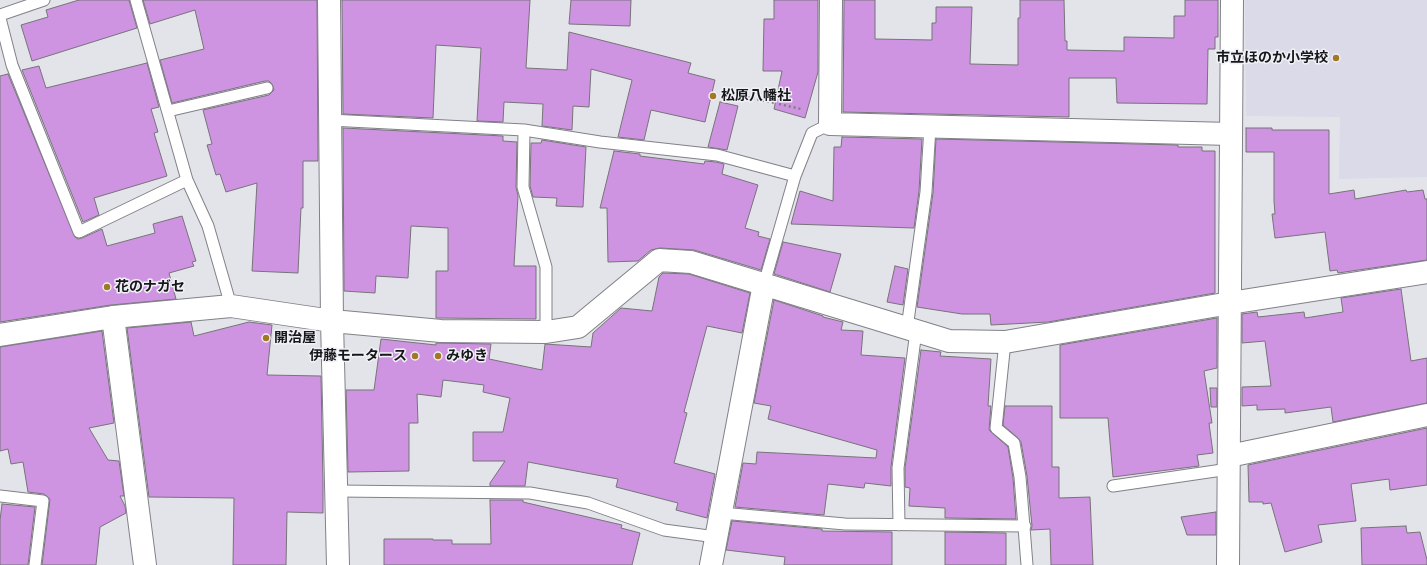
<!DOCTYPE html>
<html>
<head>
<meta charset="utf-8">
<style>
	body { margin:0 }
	canvas { display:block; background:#e3e3ea }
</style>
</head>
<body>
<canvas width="1427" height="565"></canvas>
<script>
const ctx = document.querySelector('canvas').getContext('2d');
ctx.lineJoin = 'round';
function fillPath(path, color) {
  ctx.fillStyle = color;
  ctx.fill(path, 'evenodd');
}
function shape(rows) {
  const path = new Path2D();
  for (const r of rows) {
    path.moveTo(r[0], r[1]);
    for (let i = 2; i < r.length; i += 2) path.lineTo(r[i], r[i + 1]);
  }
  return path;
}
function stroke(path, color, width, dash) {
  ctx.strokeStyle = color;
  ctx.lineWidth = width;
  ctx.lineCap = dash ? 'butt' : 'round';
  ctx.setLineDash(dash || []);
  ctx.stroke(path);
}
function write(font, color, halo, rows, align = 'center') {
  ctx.font = font + ' Merriweather,"Noto Sans JP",serif';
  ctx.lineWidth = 3;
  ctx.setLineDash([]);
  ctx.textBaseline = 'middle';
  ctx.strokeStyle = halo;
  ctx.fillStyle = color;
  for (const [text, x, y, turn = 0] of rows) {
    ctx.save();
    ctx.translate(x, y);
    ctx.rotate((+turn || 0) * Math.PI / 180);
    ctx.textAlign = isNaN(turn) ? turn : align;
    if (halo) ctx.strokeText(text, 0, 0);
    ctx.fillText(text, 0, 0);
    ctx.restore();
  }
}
const built = shape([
	[1245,0,1427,0,1427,177,1339,179,1340,117,1246,116]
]);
const building = shape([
	[79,0,129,0,137,28,32,61,21,25,48,17,46,10,79,0],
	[143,0,317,0,318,161,303,161,303,208,301,208,298,273,252,271,257,183,226,192,220,174,216,175,207,145,212,144,203,110,269,95,274,90,272,84,269,81,265,81,172,103,160,60,204,49,195,10,150,24,143,0],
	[342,0,530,0,526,68,567,70,569,32,691,63,688,73,715,80,705,122,651,110,644,140,618,137,632,80,591,69,589,107,573,106,572,130,542,126,543,104,504,102,503,122,477,121,481,48,436,45,433,118,343,114,342,0],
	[571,0,631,0,630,26,569,24,571,0],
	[774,0,818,0,818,72,805,118,774,109,782,71,763,71,764,19,774,19,774,0],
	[844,0,875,0,875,39,932,40,932,23,936,23,936,7,972,7,970,64,1018,65,1018,18,1020,18,1020,0,1064,0,1065,41,1067,41,1067,50,1124,51,1124,37,1174,38,1174,16,1185,16,1185,0,1218,0,1218,37,1215,37,1215,49,1208,49,1207,104,1117,103,1116,78,1069,78,1069,117,843,112,844,0],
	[147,63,159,107,151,109,158,132,154,133,167,176,94,198,99,215,83,222,22,70,39,66,46,88,147,63],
	[8,74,75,237,78,239,82,238,102,229,107,246,155,233,153,224,182,216,196,261,192,262,194,266,169,273,176,299,111,305,0,322,0,76,8,74],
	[720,102,738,106,727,150,708,147,720,102],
	[343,128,503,136,503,141,517,142,516,187,518,196,514,266,536,266,536,319,436,318,436,271,448,271,448,228,411,226,408,278,376,276,375,293,344,291,343,128],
	[1246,128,1272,128,1272,130,1329,130,1329,194,1354,190,1355,199,1406,190,1407,192,1423,190,1425,199,1427,199,1427,260,1338,273,1337,270,1330,271,1325,232,1275,238,1272,214,1275,214,1274,201,1274,152,1246,152,1246,128],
	[842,137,922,139,919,191,914,228,791,224,800,191,833,201,834,147,841,147,842,137],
	[936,139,1178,145,1178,147,1202,147,1202,151,1215,151,1215,293,1048,322,991,325,990,314,962,314,917,307,933,193,936,139],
	[542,140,586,147,583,207,556,206,557,198,533,197,530,186,531,143,541,143,542,140],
	[614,151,640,154,640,156,704,164,705,161,716,162,724,164,722,174,758,185,745,228,759,232,758,236,770,239,761,270,694,250,660,248,651,250,638,261,608,262,607,208,600,208,614,151],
	[783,242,841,254,830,292,774,274,783,242],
	[895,266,908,269,903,305,887,302,895,266],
	[663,273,689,274,750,293,742,333,707,326,684,412,687,413,674,463,715,474,707,518,676,510,678,503,616,487,618,479,528,462,525,486,490,486,490,483,505,461,473,461,473,432,503,432,510,398,483,392,484,385,443,380,441,397,417,394,418,423,409,423,409,471,348,472,346,390,374,390,381,339,436,345,436,343,491,344,489,359,542,370,545,344,591,347,593,333,621,308,652,311,659,277,663,273],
	[1401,289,1411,361,1427,358,1427,403,1333,422,1331,407,1285,413,1285,409,1257,410,1257,405,1242,406,1242,387,1271,386,1265,341,1242,343,1242,314,1257,312,1258,317,1304,312,1305,318,1343,312,1341,298,1401,289],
	[774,300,823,316,823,317,843,322,841,330,863,331,861,355,905,358,891,467,891,486,865,483,864,488,828,484,824,515,735,507,743,463,756,464,757,452,876,458,877,450,768,419,771,406,754,403,774,300],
	[1217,318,1217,368,1204,371,1212,423,1209,423,1213,453,1197,455,1199,466,1113,477,1108,418,1060,418,1060,345,1217,318],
	[191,322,194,336,249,322,272,325,267,375,321,376,323,482,323,513,287,512,286,565,233,565,234,498,149,497,127,328,191,322],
	[102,331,114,423,89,428,108,460,119,461,124,496,120,496,125,506,126,513,100,527,96,565,42,565,50,499,44,494,28,492,23,462,11,464,8,449,0,451,0,347,102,331],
	[921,350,941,352,940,356,991,359,988,406,991,406,989,430,1008,447,1013,478,1016,519,945,518,945,508,909,506,910,488,905,487,905,468,921,350],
	[1210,388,1217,388,1217,407,1211,407,1210,388],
	[1005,406,1052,406,1052,467,1059,467,1059,498,1090,497,1093,565,1051,565,1050,529,1031,530,1032,526,1027,476,1021,442,1018,438,1003,425,1005,406],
	[1427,428,1427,485,1390,490,1389,479,1351,484,1356,521,1318,525,1322,542,1285,552,1271,503,1263,504,1263,502,1249,502,1248,465,1427,428],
	[490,500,523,500,523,502,622,525,621,528,640,533,632,565,384,565,384,539,433,539,433,540,452,540,452,544,491,544,490,500],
	[2,504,35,507,28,565,0,565,0,520,2,504],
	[1216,512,1216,535,1187,535,1181,517,1216,512],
	[732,521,822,529,822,531,892,532,892,565,784,565,785,557,726,550,732,521],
	[1406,526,1407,533,1420,532,1427,560,1427,565,1362,565,1361,528,1406,526],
	[945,532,1006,533,1006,565,945,565,945,532]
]);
const path = shape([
	[723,92,775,103],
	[779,104,801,109]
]);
const lane = shape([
	[136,0,187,180,208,226,231,306],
	[0,15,44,0],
	[0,18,12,65,79,232,187,180],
	[168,111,267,88],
	[330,120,524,130,600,142,717,155,795,176],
	[524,130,523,187,546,267,546,332],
	[764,284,795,176,812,133,830,124],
	[907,328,926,192,930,127],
	[1005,342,996,428,1014,443,1020,477,1027,565],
	[1113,486,1229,469],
	[337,491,530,493,588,503,664,530,716,537],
	[0,496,43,501,35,565],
	[721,513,845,524,1025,526],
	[899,525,898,468,916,331]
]);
const street = shape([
	[329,0,332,321,338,565],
	[831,0,830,124,1231,134],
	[113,317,145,565],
	[0,335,113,317,231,306,332,321,441,331,546,332,578,327,659,260,691,262,949,341,1005,342,1230,303,1427,272],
	[1229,456,1427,415],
	[711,565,764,284],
	[1228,565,1232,0]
]);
const markers = [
	[1336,58,4,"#a27727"],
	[713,96,4,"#a27727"],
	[107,287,4,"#a27727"],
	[266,338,4,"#a27727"],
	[415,356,4,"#a27727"],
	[438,356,4,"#a27727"]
];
const poiNames = [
	["市立ほのか小学校",1328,58,"right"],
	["松原八幡社",721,96],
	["花のナガセ",115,287],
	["開治屋",274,338],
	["伊藤モータース",407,356,"right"],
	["みゆき",446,356]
];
fillPath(built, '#dadae9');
fillPath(building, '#ce94e2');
stroke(building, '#777379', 1);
stroke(lane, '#818188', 13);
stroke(street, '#818188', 24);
stroke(path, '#7f7f84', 2.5, [2, 3]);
stroke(lane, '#fff', 11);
stroke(street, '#fff', 22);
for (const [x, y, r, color] of markers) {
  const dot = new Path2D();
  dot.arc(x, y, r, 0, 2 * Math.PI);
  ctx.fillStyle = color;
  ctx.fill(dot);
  stroke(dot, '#f0f0f7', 1.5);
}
write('bold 14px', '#17171a', '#f0f0f7', poiNames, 'left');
</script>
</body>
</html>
